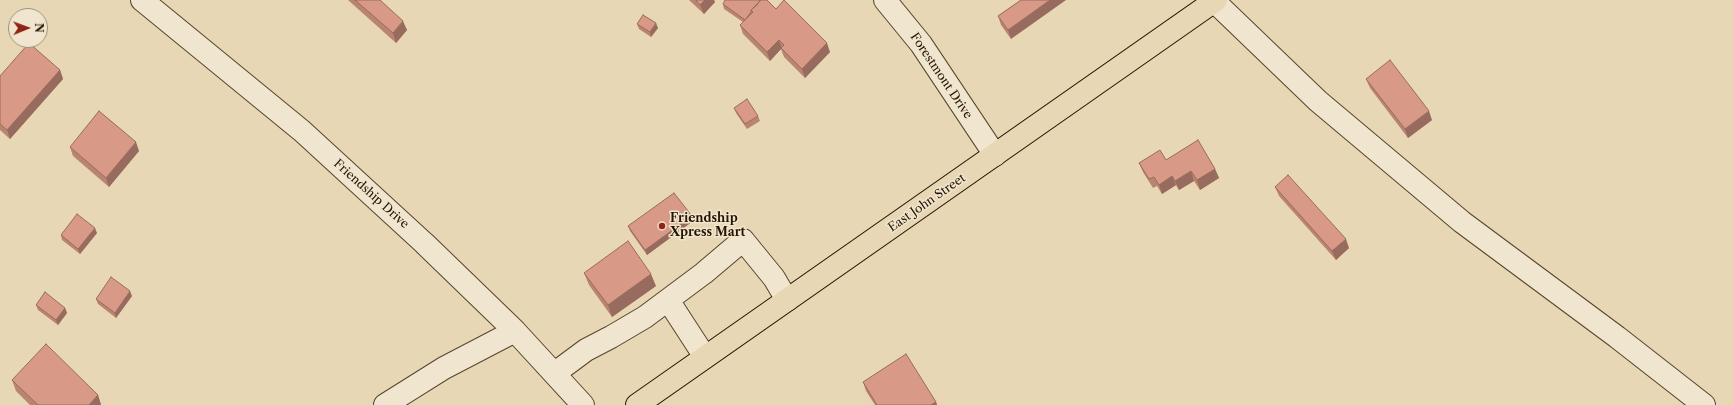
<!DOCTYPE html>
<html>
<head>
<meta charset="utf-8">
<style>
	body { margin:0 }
	#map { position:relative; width:1733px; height:405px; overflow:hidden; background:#e8d7b4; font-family:"Libre Caslon Text",serif }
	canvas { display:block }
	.north { position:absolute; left:8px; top:8px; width:40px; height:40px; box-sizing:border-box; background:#f0e5ce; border:1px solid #9f917c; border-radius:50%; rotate:89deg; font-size:11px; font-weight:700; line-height:16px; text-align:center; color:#261400 }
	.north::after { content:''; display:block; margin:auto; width:14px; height:18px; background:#8f2418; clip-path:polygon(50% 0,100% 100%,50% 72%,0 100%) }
</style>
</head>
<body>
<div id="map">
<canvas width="1733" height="405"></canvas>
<div class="north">N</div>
</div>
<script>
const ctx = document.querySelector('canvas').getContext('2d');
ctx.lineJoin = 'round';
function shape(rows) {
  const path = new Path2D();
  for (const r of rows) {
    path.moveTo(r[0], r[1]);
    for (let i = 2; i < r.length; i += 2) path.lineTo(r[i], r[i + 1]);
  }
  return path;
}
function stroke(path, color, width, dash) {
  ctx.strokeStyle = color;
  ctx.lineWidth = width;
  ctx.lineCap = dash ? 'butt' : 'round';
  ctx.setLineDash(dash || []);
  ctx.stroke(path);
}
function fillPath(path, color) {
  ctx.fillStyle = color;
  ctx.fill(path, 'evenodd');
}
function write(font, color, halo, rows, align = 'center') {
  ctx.font = font + ' "Libre Caslon Text",serif';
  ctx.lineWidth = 3;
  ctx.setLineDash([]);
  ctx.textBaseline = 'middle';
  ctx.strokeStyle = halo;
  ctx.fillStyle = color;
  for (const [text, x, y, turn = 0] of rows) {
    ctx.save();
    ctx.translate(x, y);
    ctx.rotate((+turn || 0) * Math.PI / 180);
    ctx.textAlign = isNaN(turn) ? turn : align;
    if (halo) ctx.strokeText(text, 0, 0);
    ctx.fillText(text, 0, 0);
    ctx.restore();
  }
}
const minor = shape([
	[142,0,302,131,424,243,515,331,583,405],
	[885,0,921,44,995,155],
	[1214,1,1318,101,1462,222,1617,337,1704,405],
	[668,300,705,357],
	[555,373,586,350,611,337,645,317,704,273,743,240,774,278,787,300],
	[385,405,444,368,515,331]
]);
const major = shape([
	[637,405,1216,0]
]);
const wall = shape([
	[348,0,380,0,407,30,396,43],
	[689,0,714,0,715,2,704,14],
	[1021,0,1011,39,1001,25,998,16],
	[723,4,776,9,830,52,805,78,784,57,781,49,770,61,743,34,740,25,743,22,724,9],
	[637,24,658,28,651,37,639,29],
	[60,70,63,79,10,139,0,130,0,76],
	[1366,79,1432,120,1408,138,1370,88],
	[734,108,758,116,760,121,747,129,736,113],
	[70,147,139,151,109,187,73,156],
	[1166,160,1215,169,1219,178,1200,190,1194,181,1179,190,1176,185,1162,194,1157,186,1153,188,1143,172,1139,163],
	[1275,187,1349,248,1336,260,1279,196],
	[692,216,693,221,647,255,630,231,628,226],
	[97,233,80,254,62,240,61,235],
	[584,273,656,286,612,317,589,285],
	[132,296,116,318,98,304,96,299],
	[36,305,65,308,67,313,58,325,38,310],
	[12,380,98,395,101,405,30,405,16,391],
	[863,382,936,402,937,405,875,405,866,391]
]);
const shadedWall = shape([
	[705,0,714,0,715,2,704,14,700,5],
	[1050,0,1066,0,1011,39,1008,30],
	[403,21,407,30,396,43,393,33],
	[656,23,658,28,651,37,650,32],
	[779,40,782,49,781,48,781,49,770,61,767,52],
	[827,43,830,52,805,78,802,69],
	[60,70,63,79,10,139,7,130],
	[1429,111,1432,120,1408,138,1405,129],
	[136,142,139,151,109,187,106,178],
	[1215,169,1219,178,1200,190,1197,180],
	[1191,171,1194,181,1179,190,1175,181],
	[1172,176,1176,185,1162,194,1159,185],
	[692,216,693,221,647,255,645,250],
	[95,228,97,233,80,254,78,249],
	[1346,239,1349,248,1336,260,1332,251],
	[651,274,656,286,612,317,608,305],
	[130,291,132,296,116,318,115,313],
	[65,308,67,313,58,325,56,320],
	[98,395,101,405,89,405],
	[936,402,937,405,931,405]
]);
const building = shape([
	[355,0,380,0,403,21,393,33,355,0],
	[696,0,705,0,700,5,696,0],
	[725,0,760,0,757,5,751,10,751,12,745,20,723,4,725,0],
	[761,0,767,0,776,9,784,0,827,43,802,69,781,48,784,45,779,40,767,52,740,25,753,12,751,10,761,0],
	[1021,0,1050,0,1008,30,998,16,1021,0],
	[643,15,656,23,650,32,637,24,643,15],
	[29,43,60,70,7,130,0,124,0,76,29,43],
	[1390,60,1429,111,1405,129,1366,79,1390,60],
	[747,99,758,116,745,124,734,108,747,99],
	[99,111,136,142,106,178,70,147,99,111],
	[1198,140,1215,169,1197,180,1191,171,1175,181,1172,176,1159,185,1154,177,1149,179,1139,163,1160,150,1166,160,1198,140],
	[1288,175,1346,239,1332,251,1275,187,1288,175],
	[674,193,692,216,645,250,628,226,674,193],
	[77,214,95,228,78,249,61,235,77,214],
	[628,241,651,274,608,305,584,273,628,241],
	[111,277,130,291,115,313,96,299,111,277],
	[45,292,65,308,56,320,36,305,45,292],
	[46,344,98,395,89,405,38,405,12,380,46,344],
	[906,354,936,402,931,405,877,405,863,382,906,354]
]);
const markers = [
	[662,226,4,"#8f2418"]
];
const streetNames = [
	["Forestmont Drive",941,76,56],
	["Friendship Drive",371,194,42],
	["East John Street",927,203,-35]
];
const poiNames = [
	["Friendship",670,219],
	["Xpress Mart",670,233]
];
stroke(minor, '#56452d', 24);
stroke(major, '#261400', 24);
stroke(minor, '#f0e5ce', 22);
stroke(major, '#e8d7b4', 22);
fillPath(wall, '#ba8473');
fillPath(shadedWall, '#976c5e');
fillPath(building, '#d89a86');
stroke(building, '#976c5e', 1);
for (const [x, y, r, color] of markers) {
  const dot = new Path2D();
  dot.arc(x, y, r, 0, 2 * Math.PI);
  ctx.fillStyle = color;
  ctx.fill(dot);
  stroke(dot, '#f0e5ce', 1.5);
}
write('12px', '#261400', '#f0e5ce', streetNames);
write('bold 12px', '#261400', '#f0e5ce', poiNames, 'left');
</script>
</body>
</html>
